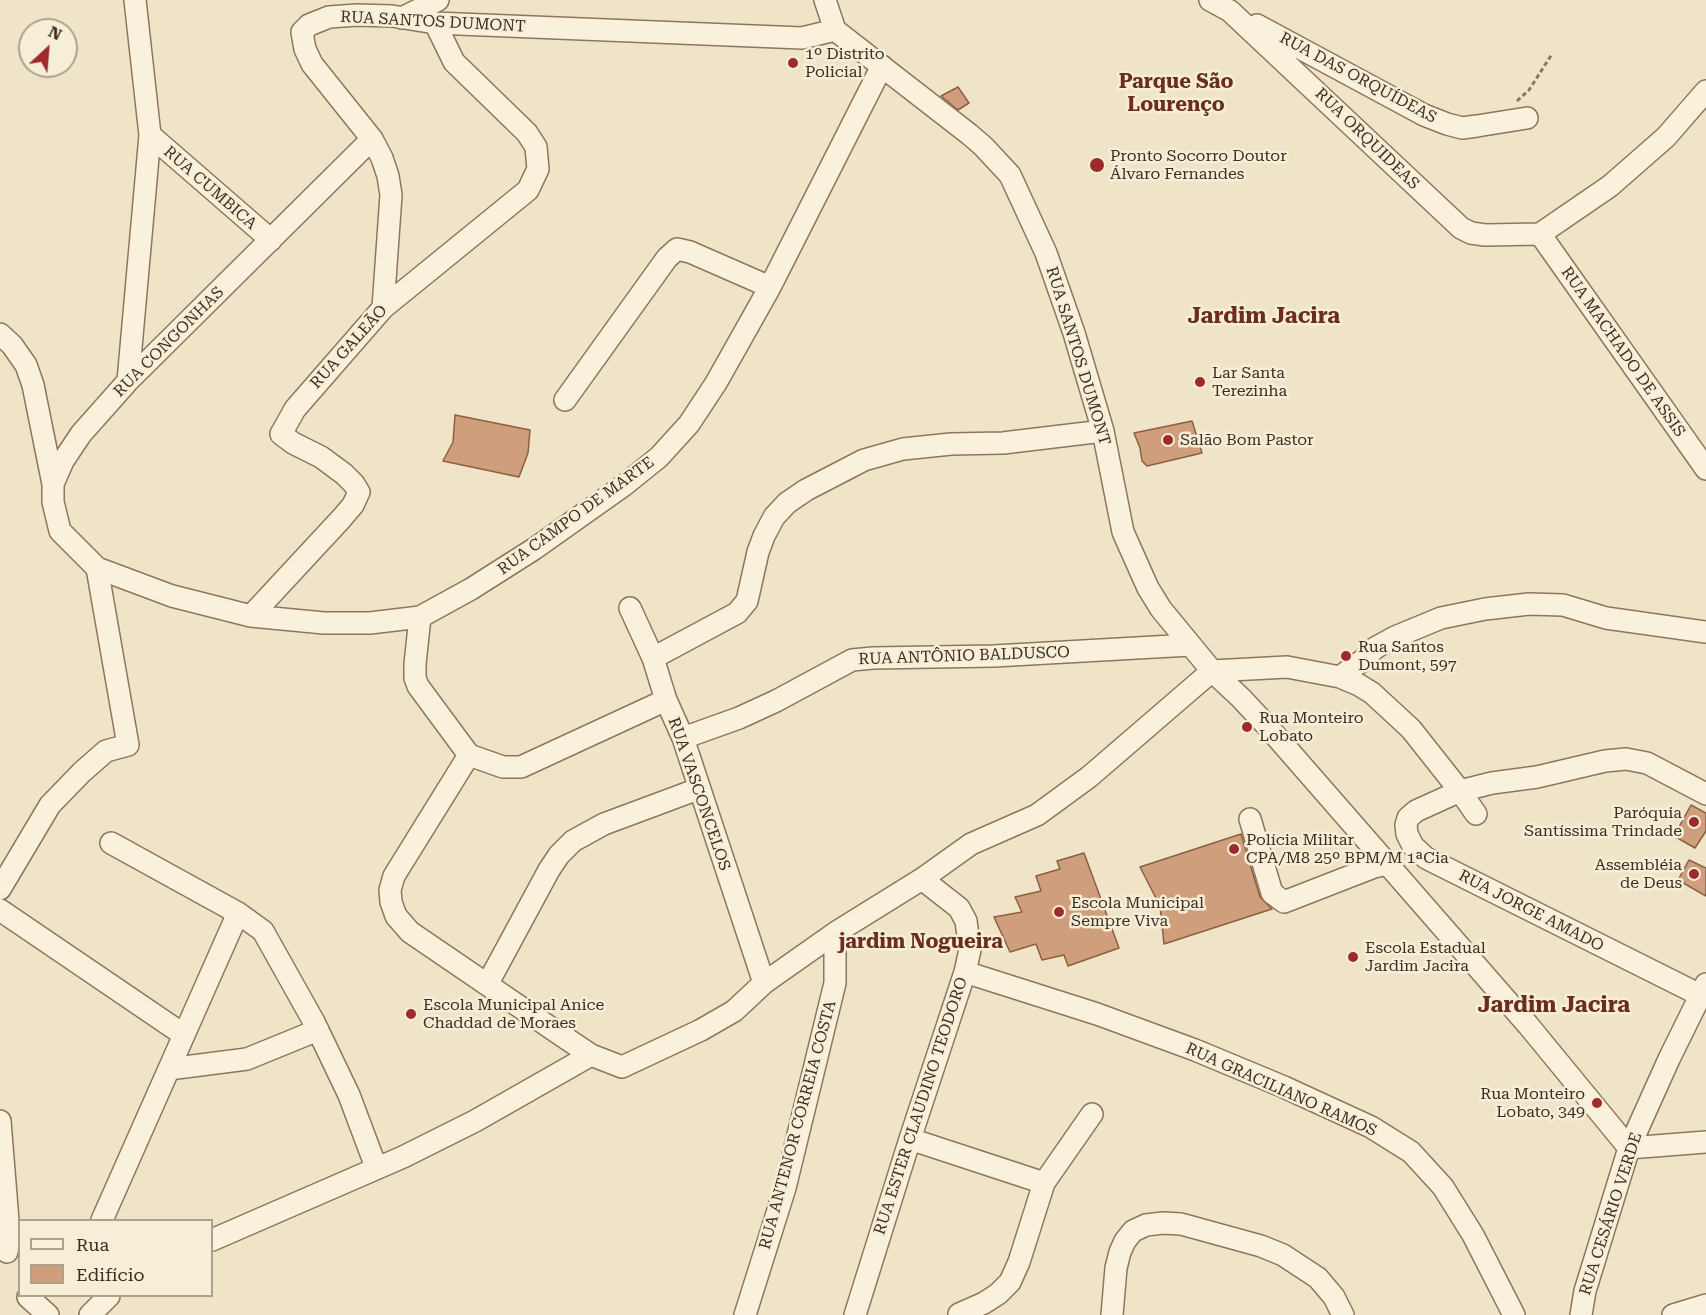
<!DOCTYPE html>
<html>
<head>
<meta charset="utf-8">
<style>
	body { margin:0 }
	#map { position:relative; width:1706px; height:1315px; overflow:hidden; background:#f0e4c8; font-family:"Roboto Serif",serif }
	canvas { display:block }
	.legend { position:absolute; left:18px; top:1219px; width:195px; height:78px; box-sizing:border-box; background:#f7eed8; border:2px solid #ada18e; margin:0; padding:8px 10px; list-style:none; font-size:18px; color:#3d2e20 }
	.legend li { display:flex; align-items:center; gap:12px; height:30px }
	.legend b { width:30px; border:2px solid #ada18e }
	.north { position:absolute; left:18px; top:18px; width:60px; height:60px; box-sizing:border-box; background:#f7eed8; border:2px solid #ada18e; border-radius:50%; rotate:26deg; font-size:16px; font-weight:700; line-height:24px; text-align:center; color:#3d2e20 }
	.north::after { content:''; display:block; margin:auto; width:21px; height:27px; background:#9e2a2b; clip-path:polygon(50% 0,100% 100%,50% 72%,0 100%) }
</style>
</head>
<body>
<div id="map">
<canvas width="1706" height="1315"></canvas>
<ul class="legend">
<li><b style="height:8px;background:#faf1dc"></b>Rua</li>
<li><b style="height:16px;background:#cf9f7d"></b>Edifício</li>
</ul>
<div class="north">N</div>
</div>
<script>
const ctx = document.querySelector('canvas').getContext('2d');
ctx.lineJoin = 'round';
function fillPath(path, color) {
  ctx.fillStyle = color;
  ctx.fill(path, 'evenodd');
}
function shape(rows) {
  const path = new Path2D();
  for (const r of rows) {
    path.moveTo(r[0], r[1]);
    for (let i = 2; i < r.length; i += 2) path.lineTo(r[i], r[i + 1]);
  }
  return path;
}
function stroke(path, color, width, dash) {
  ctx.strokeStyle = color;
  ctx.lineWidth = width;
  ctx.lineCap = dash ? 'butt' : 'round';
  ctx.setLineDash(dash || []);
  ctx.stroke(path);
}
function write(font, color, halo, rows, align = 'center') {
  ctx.font = font + ' "Roboto Serif",serif';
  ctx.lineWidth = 5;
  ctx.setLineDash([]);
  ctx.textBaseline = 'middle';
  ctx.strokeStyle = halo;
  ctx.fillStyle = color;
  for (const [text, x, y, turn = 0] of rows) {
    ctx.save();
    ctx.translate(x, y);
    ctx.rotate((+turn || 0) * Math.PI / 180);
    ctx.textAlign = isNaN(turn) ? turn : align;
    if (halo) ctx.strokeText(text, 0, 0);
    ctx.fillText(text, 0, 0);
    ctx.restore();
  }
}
const building = shape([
	[958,87,969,103,958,110,941,96,958,87],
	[455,415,530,430,528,453,519,477,443,461,453,442,455,415],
	[1192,421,1202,453,1147,466,1142,461,1140,448,1134,433,1192,421],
	[1691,805,1706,813,1706,831,1695,848,1674,836,1691,805],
	[1241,834,1260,897,1272,909,1164,944,1160,906,1140,867,1241,834],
	[1084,853,1119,948,1068,966,1064,955,1042,960,1036,944,1010,952,994,917,1022,912,1015,897,1041,891,1036,876,1060,869,1057,861,1084,853],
	[1689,860,1706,868,1706,896,1678,880,1689,860]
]);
const path = shape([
	[1517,101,1529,90,1552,54]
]);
const minor = shape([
	[825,0,835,30,969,134,983,146,1010,175,1046,253,1074,333,1103,431,1123,532,1148,588,1161,609,1212,671,1241,698,1268,727,1528,1025,1629,1148,1706,1142],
	[1210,0,1230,11,1461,228,1471,233,1485,235,1540,234],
	[402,18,438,0],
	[1257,25,1424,115,1447,124,1462,128,1477,126,1527,118],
	[150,135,271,240],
	[372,139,128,381,81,434,63,461,53,484,53,502,60,531,97,568,172,596,251,616,324,623,370,623,420,617,471,589,534,549,623,486,659,457,689,424,716,383,770,287,882,66],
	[1540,234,1706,469],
	[1540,234,1610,186,1666,137,1706,91],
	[383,308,391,195,388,176,382,158,372,139,312,64,305,49,303,38,302,32,309,25,329,17,357,15,392,16,435,23,802,38,835,30],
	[0,334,12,345,26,365,33,385,53,484],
	[128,381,150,135,135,0],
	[565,400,667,258,677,249,690,252,770,287],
	[630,608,653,658,666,700,683,738,764,983],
	[251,616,341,519,353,505,359,492,354,484,344,474,321,457,293,443,281,434,295,409,383,308,528,190,538,169,536,147,527,133,454,62,435,23],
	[420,617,415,664,415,678,418,686,469,755],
	[653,658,737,613,747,601,758,552,764,536,774,517,787,503,806,490,864,460,903,449,951,444,1003,443,1103,431],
	[1212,671,1287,667,1340,677,1359,685,1372,693,1411,729,1460,791,1492,783,1537,777,1605,761,1626,759,1647,763,1706,794],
	[1340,677,1363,660,1375,648,1395,637,1441,618,1485,609,1529,604,1563,605,1606,618,1706,632],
	[683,738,739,718,776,701,852,660,873,658,994,656,1190,645],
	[469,755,394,876,390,890,391,902,396,916,410,932,567,1039,591,1055,622,1067,701,1030,734,1011,764,983,835,933,922,879,971,844,1037,815,1089,777,1212,671],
	[469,755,503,767,521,767,666,700],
	[1476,814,1460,791,1416,811,1408,818,1406,825,1407,834,1413,846,1426,858,1700,995],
	[1250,819,1272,893,1284,902,1374,867,1388,864],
	[111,843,238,913,263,931,314,1022,349,1095,376,1167],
	[0,889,50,805,82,772,106,751,128,745,97,568],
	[0,910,184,1035],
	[965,972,1097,1014,1195,1050,1284,1087,1371,1127,1411,1152,1443,1187,1473,1235,1514,1315],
	[488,983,549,870,559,855,573,841,604,824,698,789],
	[169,1069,247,1059,318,1030],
	[0,1121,9,1233,7,1252],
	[910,1139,1044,1183],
	[102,1220,238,913],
	[212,1240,403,1157,475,1121,591,1055],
	[28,1297,48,1315],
	[959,1314,984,1303,998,1294,1010,1282,1019,1262,1044,1183,1092,1114],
	[90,1315,109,1296],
	[745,1315,785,1188,835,983,835,933],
	[855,1315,910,1139,965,972,970,950,966,921,959,908,922,879],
	[1112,1315,1116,1268,1120,1252,1125,1241,1133,1231,1146,1225,1163,1223,1181,1224,1261,1246,1283,1255,1318,1278,1334,1297,1343,1315],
	[1581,1315,1585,1291,1629,1148,1669,1059,1706,984],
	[1673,1315,1706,1305]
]);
const markers = [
	[793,63,6,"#9e2a2b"],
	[1097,165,8,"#9e2a2b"],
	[1200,382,6,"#9e2a2b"],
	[1168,440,6,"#9e2a2b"],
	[1346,656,6,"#9e2a2b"],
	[1247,727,6,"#9e2a2b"],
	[1694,822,6,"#9e2a2b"],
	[1234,849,6,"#9e2a2b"],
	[1694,874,6,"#9e2a2b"],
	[1059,912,6,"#9e2a2b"],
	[1353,957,6,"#9e2a2b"],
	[411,1014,6,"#9e2a2b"],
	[1597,1103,6,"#9e2a2b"]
];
const streetNames = [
	["RUA SANTOS DUMONT",433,22,3],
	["RUA DAS ORQUÍDEAS",1358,78,28],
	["RUA ORQUIDEAS",1367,139,44],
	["RUA CUMBICA",210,188,41],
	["RUA CONGONHAS",169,342,-45],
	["RUA GALEÃO",349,347,-48],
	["RUA MACHADO DE ASSIS",1623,352,55],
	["RUA SANTOS DUMONT",1078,356,73],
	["RUA CAMPO DE MARTE",576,516,-36],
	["RUA ANTÔNIO BALDUSCO",964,656,-2],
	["RUA VASCONCELOS",699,794,71],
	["RUA JORGE AMADO",1531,911,27],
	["RUA GRACILIANO RAMOS",1281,1090,24],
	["RUA ESTER CLAUDINO TEODORO",921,1106,-72],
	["RUA ANTENOR CORREIA COSTA",798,1125,-75],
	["RUA CESÁRIO VERDE",1611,1214,-72]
];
const poiNames = [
	["1º Distrito",805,54],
	["Policial",805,72],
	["Pronto Socorro Doutor",1110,156],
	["Álvaro Fernandes",1110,174],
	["Lar Santa",1212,373],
	["Terezinha",1212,391],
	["Salão Bom Pastor",1180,440],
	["Rua Santos",1358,647],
	["Dumont, 597",1358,665],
	["Rua Monteiro",1259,718],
	["Lobato",1259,736],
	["Paróquia",1682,813,"right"],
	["Santíssima Trindade",1682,831,"right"],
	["Polícia Militar",1246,840],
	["CPA/M8 25º BPM/M 1ªCia",1246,858],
	["Assembléia",1682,865,"right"],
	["de Deus",1682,883,"right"],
	["Escola Municipal",1071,903],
	["Sempre Viva",1071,921],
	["Escola Estadual",1365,948],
	["Jardim Jacira",1365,966],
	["Escola Municipal Anice",423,1005],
	["Chaddad de Moraes",423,1023],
	["Rua Monteiro",1585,1094,"right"],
	["Lobato, 349",1585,1112,"right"]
];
const quarterNames = [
	["Parque São",1176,82],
	["Lourenço",1176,105],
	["jardim Nogueira",921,942]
];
const districtNames = [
	["Jardim Jacira",1264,317],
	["Jardim Jacira",1554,1006]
];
fillPath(building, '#cf9f7d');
stroke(building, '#8d5f41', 1.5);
stroke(minor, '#8d765c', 24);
stroke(path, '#8d765c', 3, [4.5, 3]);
stroke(minor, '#faf1dc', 21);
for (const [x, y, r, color] of markers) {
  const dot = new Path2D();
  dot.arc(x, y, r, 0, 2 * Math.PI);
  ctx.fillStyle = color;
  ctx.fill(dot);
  stroke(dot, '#f7eed8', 2);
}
write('16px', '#3d2e20', '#f7eed8', streetNames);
write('16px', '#3d2e20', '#f7eed8', poiNames, 'left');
write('bold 20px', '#6b2e1e', '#f7eed8', quarterNames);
write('bold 22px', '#6b2e1e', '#f7eed8', districtNames);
</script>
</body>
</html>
